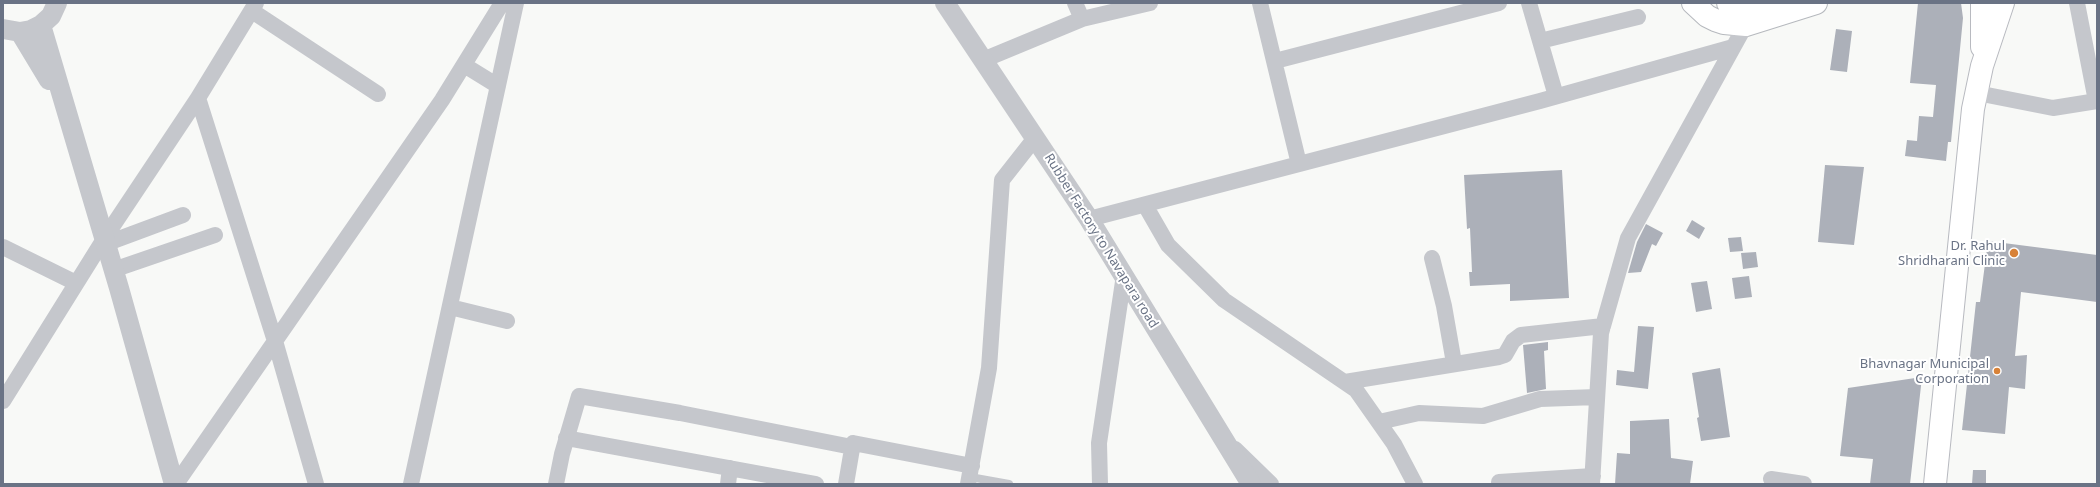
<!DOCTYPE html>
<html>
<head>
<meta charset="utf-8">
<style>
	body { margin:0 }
	#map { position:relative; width:2100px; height:487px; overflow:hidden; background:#f8f9f7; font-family:"Noto Sans",sans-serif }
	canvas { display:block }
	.frame { position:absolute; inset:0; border:4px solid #6a7385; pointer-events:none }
</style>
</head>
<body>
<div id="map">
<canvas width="2100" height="487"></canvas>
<div class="frame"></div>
</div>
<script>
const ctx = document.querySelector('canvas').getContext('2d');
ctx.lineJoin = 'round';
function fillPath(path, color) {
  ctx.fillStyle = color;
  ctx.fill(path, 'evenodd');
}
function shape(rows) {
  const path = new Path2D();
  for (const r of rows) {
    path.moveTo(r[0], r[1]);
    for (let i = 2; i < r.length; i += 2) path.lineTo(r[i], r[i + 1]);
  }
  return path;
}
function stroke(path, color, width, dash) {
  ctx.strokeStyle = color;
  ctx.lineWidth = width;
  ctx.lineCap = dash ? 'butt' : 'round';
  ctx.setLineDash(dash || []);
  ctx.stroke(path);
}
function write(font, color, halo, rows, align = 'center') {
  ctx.font = font + ' "Noto Sans",sans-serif';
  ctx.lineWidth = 4;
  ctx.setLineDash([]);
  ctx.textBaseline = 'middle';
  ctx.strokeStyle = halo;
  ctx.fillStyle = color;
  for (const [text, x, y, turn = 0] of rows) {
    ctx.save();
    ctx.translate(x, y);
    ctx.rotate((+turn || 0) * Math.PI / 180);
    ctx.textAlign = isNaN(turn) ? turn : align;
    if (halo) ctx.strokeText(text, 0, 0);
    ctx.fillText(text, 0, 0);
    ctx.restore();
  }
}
const building = shape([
	[1918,3,1961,3,1963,18,1951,142,1948,142,1946,161,1905,156,1907,140,1917,141,1919,116,1933,117,1936,85,1910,83],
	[1836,29,1852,31,1847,72,1830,70],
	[1825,165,1864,167,1854,245,1818,242],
	[1562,170,1569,298,1510,301,1510,284,1470,286,1469,272,1472,272,1470,228,1467,229,1464,175],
	[1692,220,1705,228,1699,239,1686,231],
	[1646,224,1663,233,1656,246,1652,244,1641,272,1628,273,1637,242],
	[1741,237,1743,251,1730,252,1728,238],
	[1988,241,2097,255,2097,302,2021,292,2015,356,2027,355,2025,389,2009,387,2005,434,1962,430,1976,302,1980,302],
	[1756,252,1758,267,1743,269,1741,253],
	[1749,276,1752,297,1735,299,1732,278],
	[1707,281,1712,309,1696,312,1691,283],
	[1638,326,1654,327,1648,389,1616,385,1617,370,1634,372],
	[1548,342,1548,350,1544,351,1546,389,1527,393,1523,345],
	[1720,368,1730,437,1701,441,1697,418,1699,417,1692,373],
	[1922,377,1910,484,1870,484,1873,459,1840,456,1848,388],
	[1669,419,1671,458,1693,461,1690,484,1615,484,1617,453,1630,454,1630,421],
	[1973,470,1986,470,1986,484,1972,484]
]);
const service = shape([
	[970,477,1009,484]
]);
const minor = shape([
	[1075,3,1082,19,1150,3],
	[1260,3,1299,164],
	[1529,3,1556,96],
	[2077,3,2096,101],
	[252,11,378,94],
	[1540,41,1638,17],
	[983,60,1082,19],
	[1275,61,1499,3],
	[464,65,498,86],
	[1977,93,2053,108,2097,101],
	[198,98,256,3],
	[1145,205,1168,245,1224,300,1356,390,1394,444,1415,484],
	[1089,219,1540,101,1733,47],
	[105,244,183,215],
	[3,247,76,283],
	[1432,258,1444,306,1454,363],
	[113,270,215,235],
	[450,307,507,321],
	[1345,382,1499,357,1505,355,1513,341,1521,335,1603,326],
	[3,401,104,239,198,98,275,341,316,484],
	[1379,422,1419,413,1483,416,1540,399,1597,397],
	[566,438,816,484],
	[1235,449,1271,484],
	[1771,479,1804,484],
	[1499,482,1593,476],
	[176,484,442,100,502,3],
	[411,484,516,3],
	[556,484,562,454,579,396,680,413,852,447],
	[728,484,730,468],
	[846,484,853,443,972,466],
	[968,484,989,368,1002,180,1035,138],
	[1100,484,1099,443,1124,275],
	[1592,484,1601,333,1628,238,1750,17]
]);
const tertiary = shape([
	[945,3,1089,219,1251,484],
	[41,25,119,288,174,484],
	[3,29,20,32,31,30,41,25,51,16,57,3],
	[20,32,49,80]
]);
const secondary = shape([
	[1982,47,1982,3],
	[1935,484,1973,109,1982,66,2003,3]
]);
const primary = shape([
	[1693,3,1707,16,1715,20,1724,23,1746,25,1816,3],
	[1728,3,1756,6,1765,3]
]);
const markers = [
	[2014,253,5,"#d88238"],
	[1997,371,4,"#d88238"]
];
const streetNames = [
	["Rubber Factory to Navapara road",1101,241,58]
];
const poiNames = [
	["Dr. Rahul",2005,246],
	["Shridharani Clinic",2005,261],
	["Bhavnagar Municipal",1989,364],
	["Corporation",1989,379]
];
fillPath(building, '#acb0b9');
stroke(secondary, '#b8bac0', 24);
stroke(primary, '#b6b9be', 24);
stroke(service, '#c5c7cc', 8);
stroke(minor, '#c5c7cc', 16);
stroke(tertiary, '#c5c7cc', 20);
stroke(secondary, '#fff', 22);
stroke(primary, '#fff', 22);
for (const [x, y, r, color] of markers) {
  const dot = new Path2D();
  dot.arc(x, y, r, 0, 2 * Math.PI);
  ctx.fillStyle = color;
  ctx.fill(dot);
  stroke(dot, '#fff', 1.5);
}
write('13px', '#6a7385', '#fff', streetNames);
write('13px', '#6a7385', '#fff', poiNames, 'right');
</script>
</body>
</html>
